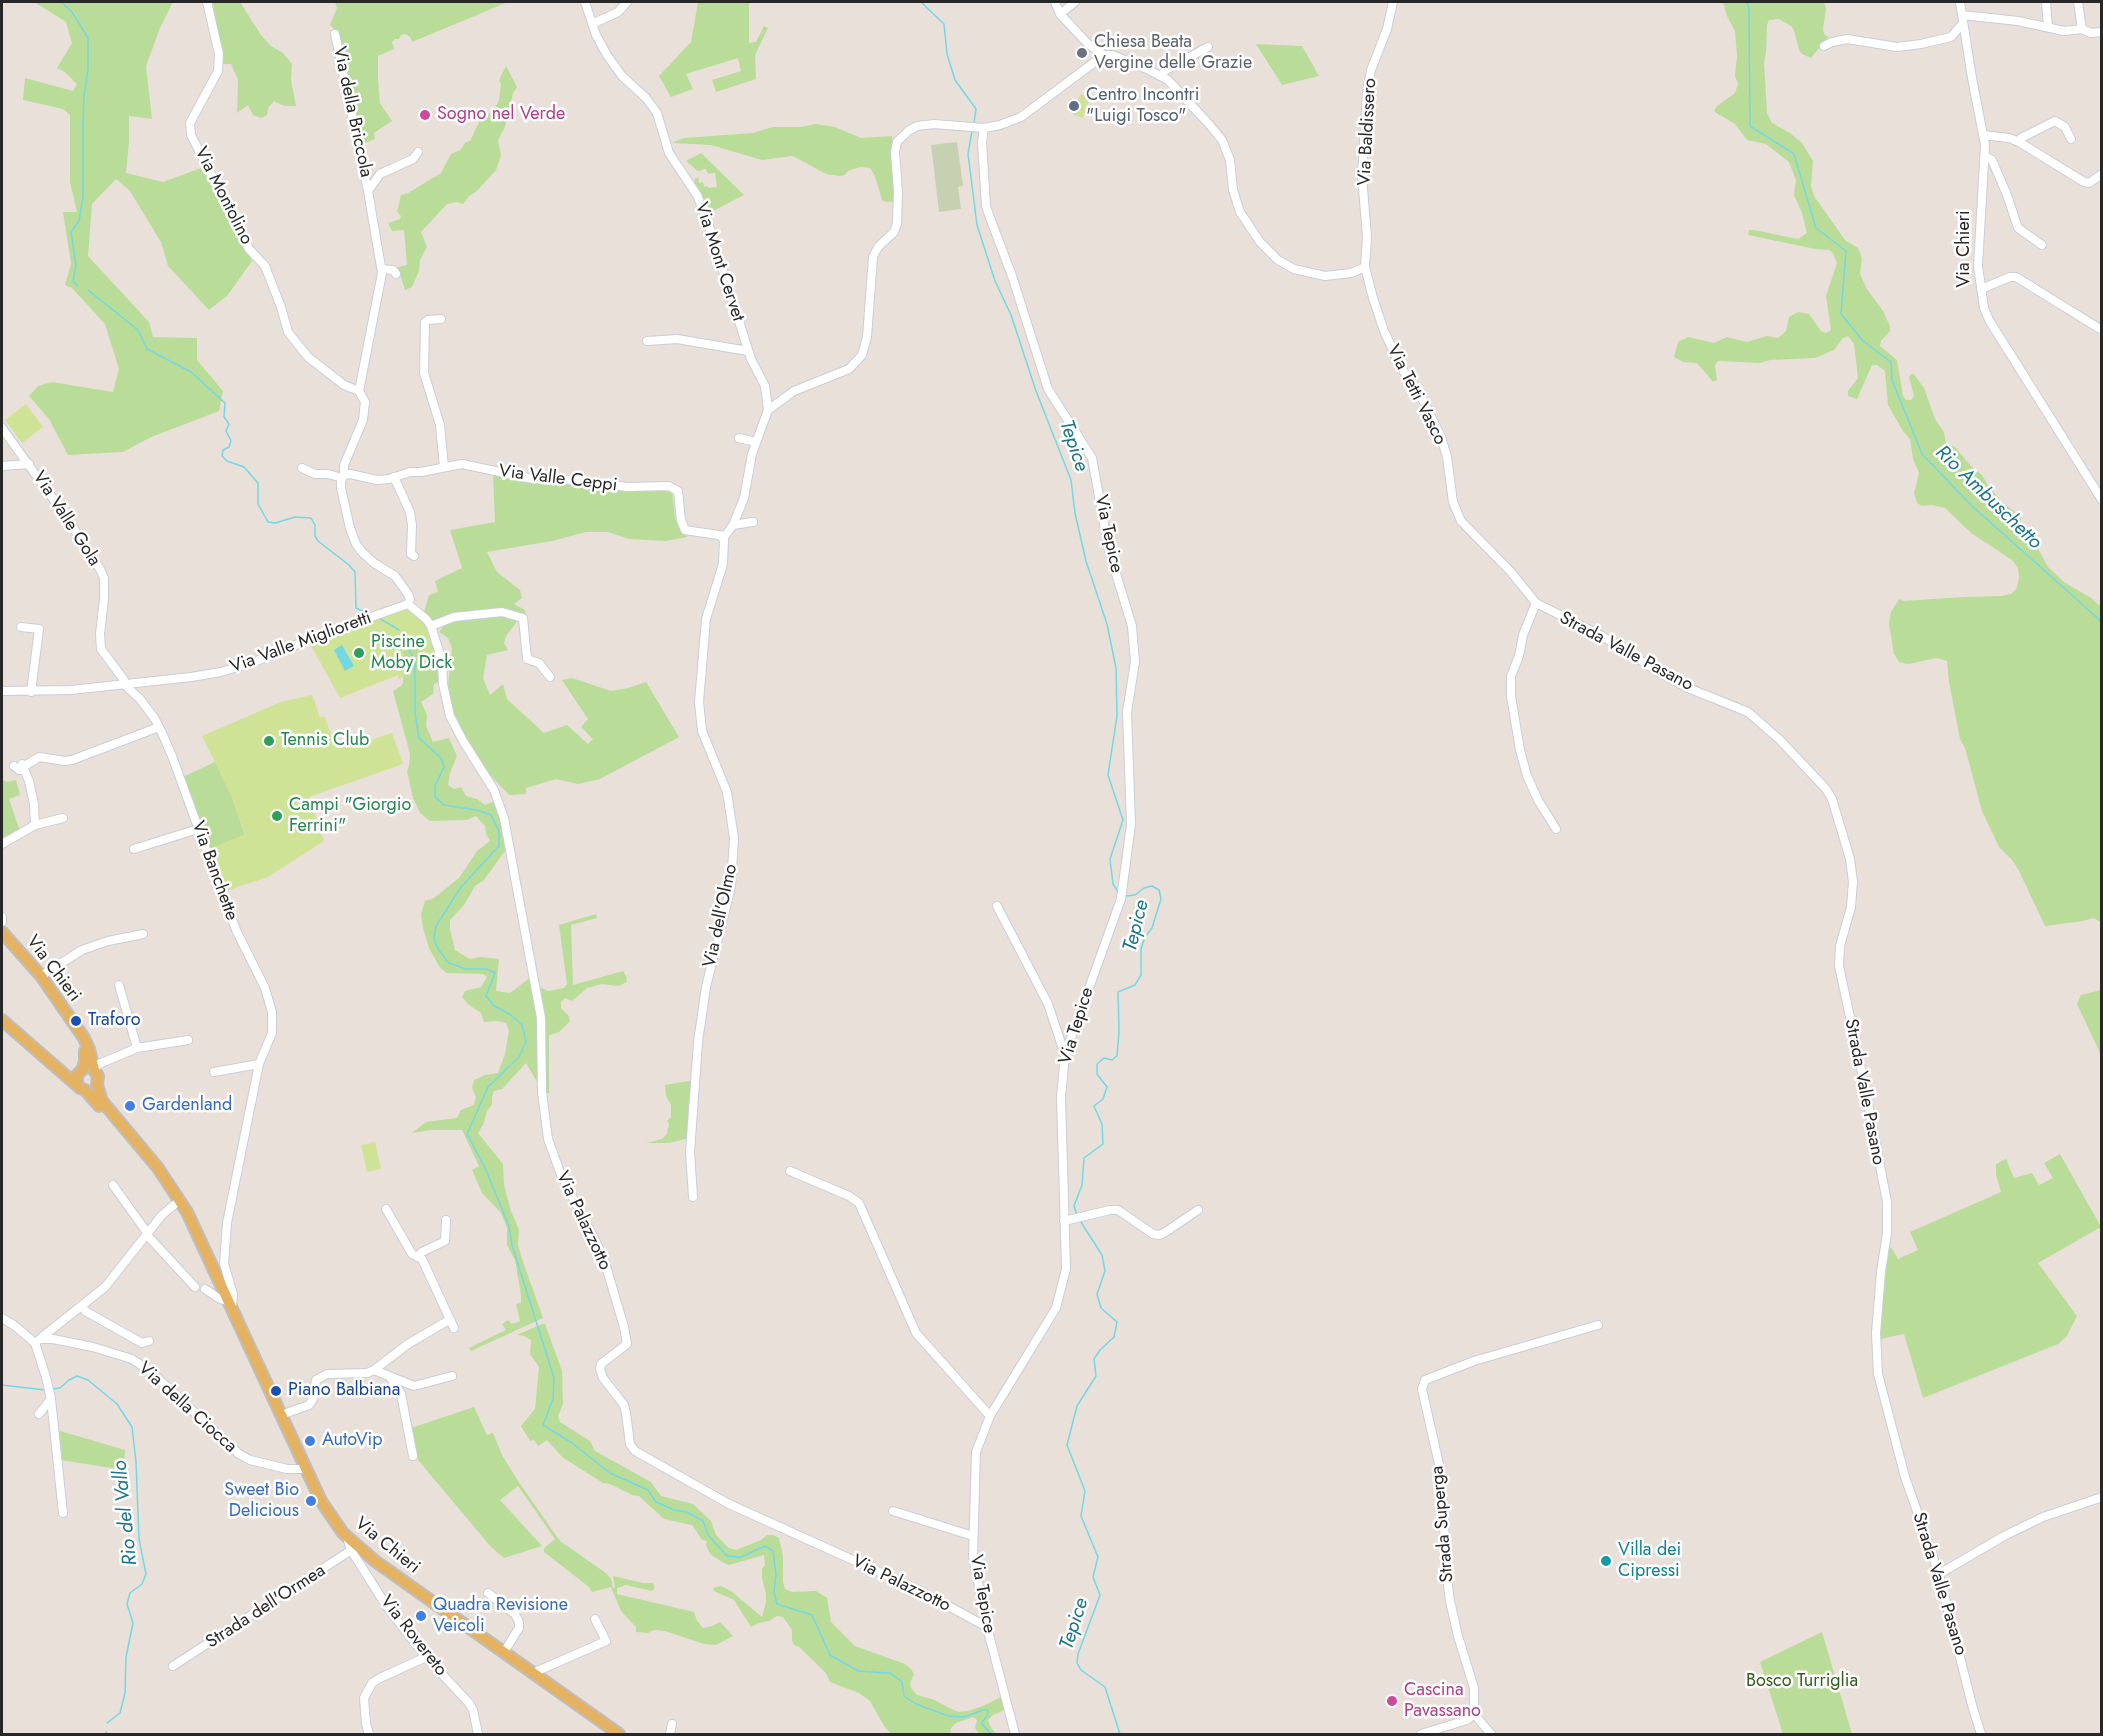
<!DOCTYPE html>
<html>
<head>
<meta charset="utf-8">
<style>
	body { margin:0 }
	#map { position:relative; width:2103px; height:1736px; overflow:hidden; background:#e9e0d9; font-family:Jost,sans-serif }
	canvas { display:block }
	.frame { position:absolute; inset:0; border:3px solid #272727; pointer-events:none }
</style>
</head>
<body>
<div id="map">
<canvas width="2103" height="1736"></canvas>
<div class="frame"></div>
</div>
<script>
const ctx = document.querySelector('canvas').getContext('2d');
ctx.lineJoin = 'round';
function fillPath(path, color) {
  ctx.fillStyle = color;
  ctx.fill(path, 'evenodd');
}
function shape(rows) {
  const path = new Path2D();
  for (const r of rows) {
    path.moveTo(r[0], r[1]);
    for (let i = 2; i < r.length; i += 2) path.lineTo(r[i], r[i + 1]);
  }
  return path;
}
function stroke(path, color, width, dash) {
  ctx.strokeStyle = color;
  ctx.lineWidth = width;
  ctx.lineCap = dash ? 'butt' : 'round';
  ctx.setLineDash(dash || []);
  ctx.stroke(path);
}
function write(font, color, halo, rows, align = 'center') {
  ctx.font = font + ' Jost,sans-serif';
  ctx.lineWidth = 5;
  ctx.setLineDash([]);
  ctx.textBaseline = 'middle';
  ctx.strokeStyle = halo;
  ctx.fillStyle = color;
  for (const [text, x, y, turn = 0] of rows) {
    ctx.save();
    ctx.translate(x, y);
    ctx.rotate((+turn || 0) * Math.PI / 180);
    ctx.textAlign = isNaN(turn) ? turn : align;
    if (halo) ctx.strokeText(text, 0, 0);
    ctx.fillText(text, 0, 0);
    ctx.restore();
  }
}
const green = shape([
	[34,2,173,2,160,28,146,66,152,119,129,116,129,142,126,173,163,182,201,168,205,170,252,261,227,296,209,310,168,266,161,242,130,191,116,179,92,204,88,256,149,322,153,337,197,338,197,360,223,391,219,411,149,438,123,452,68,455,49,419,29,396,38,386,52,382,113,392,119,369,105,324,72,288,65,285,71,264,63,212,77,212,70,182,70,115,63,109,23,100,25,78,73,91,77,84,65,72,57,68,72,43,66,22],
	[213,2,240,2,261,35,271,46,283,53,292,64,291,80,296,106,284,106,274,101,268,108,267,115,261,118,253,115,248,105,237,113,238,80,231,64,222,64],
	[335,2,508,2,412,42,410,37,405,34,401,35,399,39,395,39,392,42,394,49,378,56,378,80,380,103,392,121,374,133,375,139,362,144,336,31,330,25,337,8],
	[698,2,749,2,749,43,756,42,764,26,768,28,755,55,756,79,716,92,712,80,741,71,738,58,686,74,693,89,671,97,659,76,691,42],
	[1723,2,1824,2,1826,9,1823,29,1824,34,1828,37,1811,58,1802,54,1799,50,1794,30,1791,26,1779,19,1769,20,1767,25,1766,52,1764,62,1767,113,1772,123,1790,133,1802,143,1813,161,1811,186,1814,196,1845,240,1858,248,1862,258,1860,274,1867,289,1883,311,1890,326,1890,331,1881,341,1880,346,1897,360,1903,396,1906,400,1911,400,1914,396,1909,377,1913,373,1924,388,1935,419,1944,432,1946,443,1955,447,1970,465,1982,475,1987,484,2001,501,2019,515,2021,519,2020,529,2022,533,2035,543,2048,567,2064,582,2091,598,2101,607,2101,922,2093,918,2083,921,2045,926,2019,871,2013,861,1999,847,1982,811,1965,748,1960,739,1949,682,1947,661,1937,658,1908,664,1899,662,1894,654,1889,624,1891,612,1899,599,1903,601,1963,597,2002,596,2011,594,2017,588,2019,578,2018,568,2012,560,1971,533,1945,508,1932,505,1922,506,1917,503,1914,493,1919,473,1913,459,1910,439,1903,431,1888,405,1885,371,1877,365,1872,365,1857,399,1848,396,1848,391,1858,378,1854,344,1848,336,1843,338,1834,350,1815,358,1770,360,1760,363,1718,361,1715,365,1717,380,1713,382,1697,363,1683,362,1674,357,1678,342,1688,337,1714,343,1727,337,1747,342,1767,336,1778,338,1786,331,1789,317,1798,312,1809,314,1821,331,1826,333,1831,330,1826,296,1837,263,1833,253,1829,250,1815,249,1748,235,1749,230,1754,230,1798,239,1807,233,1802,213,1794,195,1796,180,1789,162,1766,144,1747,140,1735,124,1718,114,1714,111,1717,106,1735,93,1738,84,1735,76,1737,56,1735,31,1727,16],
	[1256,44,1302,46,1319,76,1282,85],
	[506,66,517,87,513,93,505,127,498,140,501,155,496,170,477,191,469,196,463,204,457,202,447,204,421,232,427,247,420,260,419,271,412,287,405,290,398,267,407,265,404,230,392,231,388,223,400,219,401,216,397,212,401,195,408,193,441,173,451,154,460,150,466,142,470,141,482,116,493,112,499,100,501,84,499,80],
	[816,124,835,127,861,138,892,136,895,201,886,202,882,200,875,176,870,168,860,167,848,171,845,175,840,176,826,174,793,156,762,160,711,145,672,143,684,138,753,133,773,127,800,127],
	[701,153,744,195,711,212,694,186,695,179,698,177,699,183,703,182,704,187,708,186,708,188,717,187,715,173,708,174,706,169,698,171,686,161],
	[493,473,575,482,613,489,659,490,672,492,675,518,681,532,688,537,666,541,629,539,608,532,586,532,552,541,487,552,497,572,520,590,522,598,514,604,525,610,526,617,502,610,433,623,433,621,424,612,429,595,438,592,435,581,462,568,450,530,495,522],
	[504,615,518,620,506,636,504,643,508,650,487,655,483,678,490,695,503,684,507,699,544,733,567,725,588,744,593,739,581,727,588,719,562,680,572,678,611,691,628,688,646,682,679,737,600,779,578,784,556,779,526,788,526,794,509,795,483,767,465,740,453,715,448,685,452,649,448,638,439,632,444,625,458,621],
	[410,647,417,648,420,654,425,671,440,668,441,681,434,684,433,694,421,702,427,715,426,726,433,742,449,738,457,756,450,773,448,785,454,789,461,787,466,796,477,799,485,805,495,801,502,819,507,848,484,880,475,886,464,905,450,920,450,929,455,950,470,959,481,957,499,959,496,991,510,993,531,977,538,1018,539,1085,526,1063,502,1089,494,1091,492,1096,492,1104,487,1111,483,1125,478,1133,503,1164,504,1185,511,1211,519,1230,518,1244,521,1256,543,1318,471,1351,469,1348,506,1330,502,1324,508,1320,512,1324,520,1321,516,1304,521,1303,521,1295,515,1260,507,1245,507,1228,501,1213,482,1193,472,1170,479,1166,462,1130,431,1130,412,1133,426,1122,457,1118,461,1110,474,1105,476,1097,472,1088,474,1080,485,1075,498,1073,505,1054,509,1031,506,1023,497,1021,484,1022,481,1013,469,1005,462,997,465,991,481,987,487,977,483,974,446,973,439,966,429,948,423,928,421,914,425,901,434,898,459,878,477,851,490,841,486,834,485,826,476,816,467,820,430,821,420,813,413,798,407,771,409,766,410,754,393,691,401,686,403,683,403,652],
	[215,762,232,797,245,835,210,849,183,777],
	[2,779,7,782,16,780,20,795,9,799,20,831,2,841],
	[596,914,597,918,571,925,573,985,623,971,626,976,627,982,618,986,602,984,587,988,572,1001,565,998,561,1002,561,1008,568,1015,570,1021,559,1032,549,1035,549,1093,544,1093,539,987,548,991,564,988,567,984,559,925],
	[2101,990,2102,990,2101,1055,2077,1004,2081,995],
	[689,1081,692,1082,689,1138,669,1143,646,1143,662,1139,667,1134,669,1124,667,1121,671,1117,671,1105,666,1096,665,1085],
	[2060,1154,2101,1227,2038,1263,2077,1316,2067,1336,2058,1344,1923,1398,1904,1334,1880,1339,1880,1323,1887,1254,1891,1247,1898,1259,1918,1250,1910,1232,2001,1192,1996,1174,1996,1164,2006,1159,2014,1178,2032,1173,2039,1185,2053,1178,2044,1163],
	[542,1324,545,1324,562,1371,563,1404,558,1416,560,1422,590,1441,595,1451,651,1482,661,1496,693,1504,711,1521,716,1535,729,1548,736,1550,761,1540,767,1535,773,1535,779,1538,783,1556,783,1582,785,1589,792,1592,816,1591,827,1598,831,1622,855,1646,905,1664,911,1669,914,1674,910,1683,911,1688,917,1695,932,1699,958,1712,968,1711,983,1706,1001,1697,1004,1710,993,1715,988,1720,990,1726,996,1734,979,1734,975,1728,977,1720,973,1717,956,1723,951,1728,950,1734,891,1734,884,1726,870,1701,859,1693,830,1682,826,1673,799,1647,794,1645,792,1641,792,1630,783,1617,777,1616,769,1621,759,1623,751,1627,734,1600,714,1591,713,1588,721,1586,731,1591,762,1617,766,1602,766,1594,762,1578,762,1569,765,1565,764,1555,729,1565,724,1563,710,1554,706,1545,707,1541,702,1540,692,1525,664,1519,639,1496,632,1495,610,1484,603,1483,562,1457,547,1440,538,1446,534,1440,530,1441,521,1426,535,1409,539,1367,530,1354,531,1340,524,1336,517,1335],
	[474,1407,487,1435,493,1433,502,1455,518,1481,560,1541,606,1573,611,1579,613,1588,615,1588,613,1576,643,1583,653,1583,655,1588,652,1591,626,1585,617,1588,617,1594,694,1612,697,1621,703,1628,712,1626,720,1622,733,1636,716,1645,704,1644,665,1631,654,1630,648,1633,636,1632,636,1627,621,1611,611,1587,592,1592,589,1587,544,1552,544,1548,555,1539,518,1486,500,1500,542,1546,504,1558,491,1547,418,1460,411,1428],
	[57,1430,125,1450,124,1470,61,1460],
	[1822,1632,1852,1734,1783,1734,1760,1662]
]);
const cemetery = shape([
	[957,142,963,186,958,187,961,209,939,212,931,145]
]);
const pitch = shape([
	[1080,94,1090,97,1083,118,1073,115],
	[26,404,43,427,22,443,5,420],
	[408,608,425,623,432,636,438,654,440,668,425,671,420,654,417,648,410,647,403,652,404,677,399,679,398,675,340,698,309,642],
	[312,695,320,718,324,716,337,749,346,743,348,743,350,747,392,733,403,764,309,797,324,841,268,877,226,891,219,864,215,865,210,849,245,834,232,797,202,736,281,702],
	[375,1142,381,1169,367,1172,361,1145]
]);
const water = shape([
	[342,645,354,666,345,671,334,650]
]);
const stream = shape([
	[61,2,72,12,88,38,88,70,84,95,83,125,83,197,79,221,71,232,76,266,73,281,78,286],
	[921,2,944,24,947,54,955,80,976,109,974,123],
	[1747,2,1749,9,1750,126,1794,154,1816,228,1846,251,1841,314,1863,341,1891,362,1892,380,1922,454,1971,505,2102,622],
	[972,131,968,154,977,225,995,281,1011,315,1036,391,1071,480,1075,513,1086,561,1107,624,1116,668,1117,716,1108,775,1123,820,1110,859,1113,884,1119,893],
	[88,290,138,330,147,349,191,372,225,403,224,417,229,424,226,431,231,441,229,447,223,450,222,456,227,461,244,467,258,483,258,504,268,522,275,523,295,517,311,518,315,525,315,536,318,541,349,565,355,572,356,608,369,614],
	[379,618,399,630],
	[408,648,415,661,415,713,419,738,441,758,444,767,435,786,435,797,444,805,477,810,491,815,499,831,499,846,461,887,436,926,434,939,438,949,449,963,466,969,487,969,495,973,486,996,494,1006,511,1015,522,1025,526,1042,519,1057,488,1087,467,1134,485,1168,509,1226,512,1245,554,1378,553,1399,543,1425,572,1443,610,1473,648,1490,656,1502,674,1510,687,1512,703,1521,708,1535,727,1556,741,1557,765,1546,773,1551,776,1574,774,1592,777,1604,812,1615,830,1655,858,1671,890,1673,902,1682,904,1696,916,1704,948,1716,964,1717,983,1710,988,1710,987,1716,983,1721,982,1724,991,1734],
	[1077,1215,1074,1206,1082,1185,1084,1158,1103,1144,1102,1124,1094,1106,1103,1099,1107,1087,1097,1074,1097,1064,1104,1058,1112,1060,1117,1056,1119,1032,1118,992,1135,985,1141,975,1141,949,1145,937,1152,928,1161,899,1159,890,1152,886,1144,888,1135,895,1126,896],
	[1079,1219,1102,1255,1105,1271,1097,1294,1101,1308,1117,1322,1114,1337,1100,1350,1094,1359,1096,1376,1077,1406,1067,1445,1085,1491,1081,1516,1098,1557,1093,1577,1100,1595,1078,1654,1077,1663,1081,1670,1105,1687,1120,1734],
	[2,1385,45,1390],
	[52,1389,60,1388,69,1380,77,1376,88,1380,117,1404,132,1427,136,1462,139,1539,146,1574,142,1584,130,1593,127,1604,133,1623,126,1657,125,1693,120,1713,107,1723],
	[106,1732,108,1734]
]);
const minor = shape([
	[207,2,219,54,218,71,190,123,191,135,249,249,265,266,281,307,288,332,308,357,344,385,359,391],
	[585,2,596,35,607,55,622,76,646,98,657,113,669,153,697,195,708,223,751,359,765,386,768,410],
	[1055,2,1060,14,1088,44,1104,55],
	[1393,2,1387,29,1371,70,1367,92,1362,176,1367,237,1365,267,1373,298,1384,331,1402,369,1421,396,1441,437,1447,457,1453,502,1461,521,1510,571,1536,603,1602,636,1657,671,1688,688,1748,712,1781,741,1826,789,1832,799,1850,859,1853,882,1851,907,1840,946,1839,966,1862,1073,1887,1202,1887,1233,1881,1272,1876,1333,1878,1374,1905,1477,1939,1574,1972,1705,1981,1734],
	[1960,2,1972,78,1985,145,1978,266,1984,308,1989,320,2102,500],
	[2046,2,2048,27],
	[2078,2,2082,29],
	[1060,14,1075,2],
	[1962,15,2018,21,2064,31,2082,29,2091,33,2102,32],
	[592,24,618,12,627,2],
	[335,34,368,191],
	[1824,46,1832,42,1847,39,1897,47,1921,44,1951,37,1963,23],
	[1160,76,1166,70,1208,47],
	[984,128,982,142,986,206,989,215,1012,276,1048,389,1092,458,1109,551,1132,626,1135,662,1127,712,1131,824,1121,899,1065,1055,1061,1097,1066,1269,1056,1308,990,1416,976,1452,973,1557,987,1627,1015,1734],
	[1983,135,2009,138,2019,142,2084,182,2089,183,2102,174],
	[2019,142,2021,138,2055,121,2065,127,2071,139],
	[1985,156,1992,160,2007,195,2018,228,2042,245],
	[382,269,393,270,396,274],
	[1981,289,2010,277,2016,277,2102,330],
	[441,319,428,320,425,322,424,373,440,425,444,467],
	[647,341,677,339,748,351],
	[2,428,69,521,100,569,104,578,104,599,100,634,101,649,124,680,125,685,140,699,155,719,162,733,172,756,223,896,237,932,265,988,272,1012,272,1033,259,1064,227,1223,224,1264,233,1294,232,1307],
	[739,438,756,442],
	[2,466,29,464],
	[302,468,315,474,328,474,342,478],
	[344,475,350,474,377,480,389,479,410,472,421,472,462,464,533,479,576,480,627,487,669,486,678,491,681,520,685,530,725,536,733,525,744,498,752,454,768,410,794,391,849,369,862,355,867,337,873,257,878,247,894,232,897,224,898,192,895,152,897,142,908,131,917,126,934,124,984,128,1000,125,1021,117,1104,55,1112,55,1147,69,1168,80,1208,123,1222,140,1230,160,1233,190,1240,212,1260,242,1278,260,1294,269,1325,276,1351,273,1365,267],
	[394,477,410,512,412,525,411,554,414,556],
	[733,525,753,522],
	[1536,603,1523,635,1519,656,1511,676,1511,696,1520,750,1527,776,1538,800,1556,829],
	[408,604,426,619,431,626,442,661,443,684,450,716,463,741,494,790,504,818,541,1018,542,1092,548,1139,561,1175,603,1256,624,1327,627,1344,601,1364,600,1369,603,1378,624,1405,626,1413,630,1444,635,1451,729,1504,917,1589,987,1627],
	[431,626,454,617,502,612,523,618,527,659,539,663,550,677],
	[21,627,39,629,31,692],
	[2,691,71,690,191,677,221,672,254,662,318,636,408,604,410,599,408,594,395,576,374,563,362,552,356,544,350,528,341,488,341,481,344,475,344,465,363,420,365,402,359,391,382,273,368,191,380,174,413,159,418,152],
	[14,766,19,770,23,767,22,764],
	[35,825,63,818],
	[2,844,35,825,34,804,29,781,23,767,39,757,65,761,72,760,159,727],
	[134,849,198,829],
	[997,906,1048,1004,1065,1055],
	[2,917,2,922],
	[41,976,82,950,108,941,143,934],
	[119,985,137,1048],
	[94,1070,99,1064,137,1048,188,1040],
	[214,1072,259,1064],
	[790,1171,849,1196,859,1203,916,1333,990,1416],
	[113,1185,148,1234],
	[693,1197,690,1152,698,1042,706,987,731,886,734,838,727,792,702,731,699,702,706,619,723,564,724,540,721,536],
	[386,1209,412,1254,422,1259,454,1328],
	[1064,1221,1110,1210,1118,1210,1153,1234,1159,1235,1164,1233,1198,1210],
	[147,1235,195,1287],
	[417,1257,422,1252,445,1241,446,1220],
	[205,1289,220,1299,230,1302],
	[82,1305,85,1311,142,1343,149,1341],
	[2,1318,15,1326,35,1343,46,1377,51,1399,63,1513],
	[41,1338,105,1287,162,1215,180,1200],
	[35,1343,40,1339,53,1339,93,1347,132,1359,150,1371,239,1454,250,1460,287,1469,305,1469],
	[374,1370,408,1344,449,1320],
	[390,1377,401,1394,413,1456],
	[39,1414,51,1399],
	[281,1415,309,1405,313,1399,316,1380,327,1374,367,1373,374,1370,414,1386,452,1376],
	[893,1511,973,1536],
	[347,1537,351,1550,387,1607,426,1657,469,1703,473,1710,478,1734],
	[1939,1574,2004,1536,2043,1517,2102,1497],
	[488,1593,515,1614,519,1622,519,1628,504,1652],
	[173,1666,353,1549],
	[533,1673,606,1641,595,1619],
	[369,1734,366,1724,364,1698,372,1683,380,1678,426,1657],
	[670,1734,672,1724],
	[1421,1734,1467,1720,1474,1714],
	[1491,1734,1474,1714,1474,1688,1458,1636,1450,1601,1447,1578,1441,1473,1422,1389,1425,1380,1474,1361,1598,1325]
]);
const major = shape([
	[2,932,41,976,84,1038,89,1049,94,1070,98,1076,97,1085,102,1101,158,1168,187,1212,321,1501,343,1533,375,1561,619,1734],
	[2,1020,80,1088,85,1090,99,1106],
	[77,1083,77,1075,83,1069,85,1061,85,1051]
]);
const markers = [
	[1082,53,6,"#6b7280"],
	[1074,106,6,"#5c6f8a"],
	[425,115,6,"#d1479c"],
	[359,653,6,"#2e9e5b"],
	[269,741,6,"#2e9e5b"],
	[277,816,6,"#2e9e5b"],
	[76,1021,6,"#1a4fb4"],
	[130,1106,6,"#3f7fe0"],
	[276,1391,6,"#1a4fb4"],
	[310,1441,6,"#3f7fe0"],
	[311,1501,6,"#3f7fe0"],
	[1606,1561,6,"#0f9aa8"],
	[421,1616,6,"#3f7fe0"],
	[1392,1701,6,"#d1479c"]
];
const worshipNames = [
	["Chiesa Beata",1094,43],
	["Vergine delle Grazie",1094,64]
];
const serviceNames = [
	["Centro Incontri",1086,96],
	["\"Luigi Tosco\"",1086,117]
];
const streetNames = [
	["Via della Briccola",352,112,78],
	["Via Baldissero",1368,132,-87],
	["Via Montolino",223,196,63],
	["Via Chieri",1965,249,-90],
	["Via Mont Cervet",719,262,72],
	["Via Tetti Vasco",1416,395,63],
	["Via Valle Ceppi",558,479,7],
	["Via Valle Gola",66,519,57],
	["Via Tepice",1108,534,78],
	["Via Valle Miglioretti",301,643,-20],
	["Strada Valle Pasano",1626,652,28],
	["Via Banchette",214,871,70],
	["Via dell'Olmo",721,916,-78],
	["Via Chieri",53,969,53],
	["Via Tepice",1077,1026,-73],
	["Strada Valle Pasano",1864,1092,79],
	["Via Palazzotto",583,1221,65],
	["Via della Ciocca",187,1408,42],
	["Strada Superga",1443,1524,-95],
	["Via Chieri",387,1546,39],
	["Via Palazzotto",901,1584,26],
	["Strada Valle Pasano",1939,1584,73],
	["Via Tepice",982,1594,80],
	["Strada dell'Ormea",266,1607,-33],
	["Via Rovereto",413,1636,52]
];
const hotelNames = [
	["Sogno nel Verde",437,115],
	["Cascina",1404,1691],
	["Pavassano",1404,1712]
];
const leisureNames = [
	["Piscine",371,643],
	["Moby Dick",371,664],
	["Tennis Club",281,741],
	["Campi \"Giorgio",289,806],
	["Ferrini\"",289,827]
];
const transitNames = [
	["Traforo",88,1021],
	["Piano Balbiana",288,1391]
];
const shopNames = [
	["Gardenland",142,1106],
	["AutoVip",322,1441],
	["Sweet Bio",299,1491,"right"],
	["Delicious",299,1512,"right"],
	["Quadra Revisione",433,1606],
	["Veicoli",433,1627]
];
const cultureNames = [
	["Villa dei",1618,1551],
	["Cipressi",1618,1572]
];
const parkNames = [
	["Bosco Turriglia",1802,1682]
];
const waterNames = [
	["Tepice",1073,446,71],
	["Rio Ambuschetto",1988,498,44],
	["Tepice",1137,926,-76],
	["Rio del Vallo",126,1513,-96],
	["Tepice",1075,1624,-72]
];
fillPath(green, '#badc99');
fillPath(cemetery, '#c6d1b2');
fillPath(pitch, '#cee395');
fillPath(water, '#73d8e4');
stroke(stream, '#73d8e4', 1.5);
stroke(minor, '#c8ced8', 10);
stroke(major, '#bebebe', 14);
stroke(minor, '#fff', 8);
stroke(major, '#e5b262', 10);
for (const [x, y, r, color] of markers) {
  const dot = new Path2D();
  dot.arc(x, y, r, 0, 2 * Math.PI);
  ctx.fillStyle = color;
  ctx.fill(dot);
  stroke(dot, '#fff', 2);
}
write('18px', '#5b616d', '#fff', worshipNames, 'left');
write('18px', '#4e5e75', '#fff', serviceNames, 'left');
write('18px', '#272727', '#fff', streetNames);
write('18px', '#b23c85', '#fff', hotelNames, 'left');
write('18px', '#27864d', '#fff', leisureNames, 'left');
write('18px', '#164399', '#fff', transitNames, 'left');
write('18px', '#366cbe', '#fff', shopNames, 'left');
write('18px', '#0d838f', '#fff', cultureNames, 'left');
write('18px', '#355d1e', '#fff', parkNames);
write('italic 20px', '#17758c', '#fff', waterNames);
</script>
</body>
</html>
